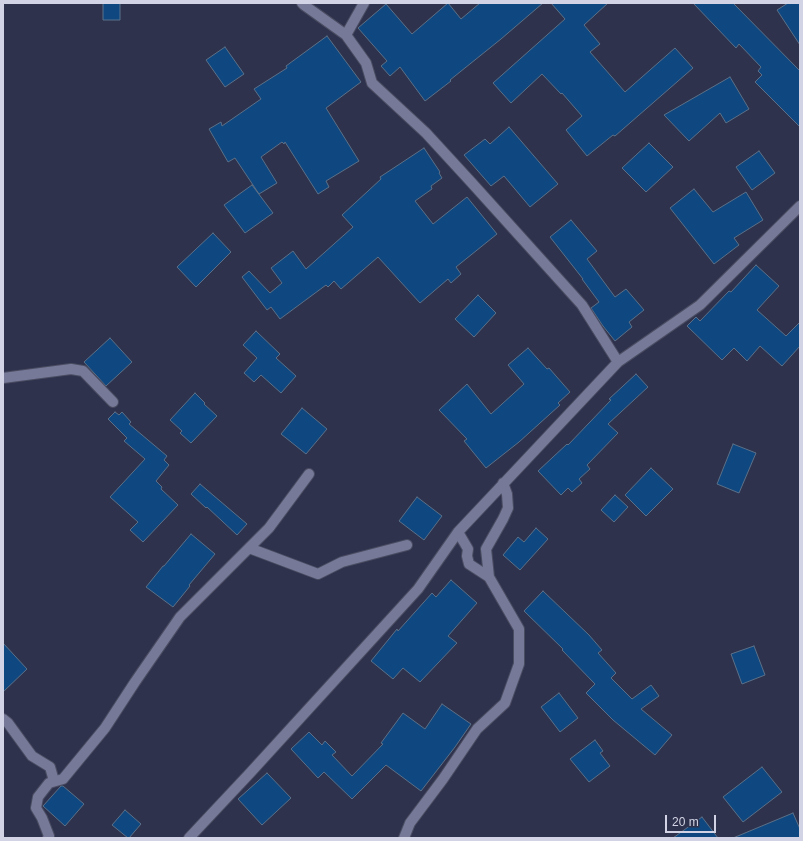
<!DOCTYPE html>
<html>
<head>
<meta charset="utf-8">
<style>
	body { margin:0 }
	#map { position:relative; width:803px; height:841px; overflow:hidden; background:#2f324c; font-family:Helvetica,sans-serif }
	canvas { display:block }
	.frame { position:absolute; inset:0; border:4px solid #d2d4e5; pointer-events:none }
	.scale { position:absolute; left:665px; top:815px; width:51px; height:18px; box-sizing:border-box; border:2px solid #d2d4e5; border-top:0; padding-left:5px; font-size:12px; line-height:14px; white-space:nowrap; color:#d2d4e5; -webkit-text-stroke:3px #2f324c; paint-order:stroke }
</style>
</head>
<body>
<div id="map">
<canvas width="803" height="841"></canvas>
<div class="frame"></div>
<div class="scale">20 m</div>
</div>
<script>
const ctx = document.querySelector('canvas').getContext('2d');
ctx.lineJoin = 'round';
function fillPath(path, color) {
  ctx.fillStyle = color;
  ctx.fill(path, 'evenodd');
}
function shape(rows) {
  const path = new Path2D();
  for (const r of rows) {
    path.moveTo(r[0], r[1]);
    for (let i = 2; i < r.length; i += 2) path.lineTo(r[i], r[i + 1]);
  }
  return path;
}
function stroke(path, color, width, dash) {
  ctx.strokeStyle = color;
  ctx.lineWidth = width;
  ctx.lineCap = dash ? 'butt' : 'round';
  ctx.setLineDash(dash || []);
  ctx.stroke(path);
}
const building = shape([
	[103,3,120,3,120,20,103,20,103,3],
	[448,3,461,19,480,3,543,3,501,39,450,80,451,81,425,101,400,67,390,76,381,66,387,61,358,28,386,4,412,34,448,3],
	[551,3,608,3,584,25,600,44,590,52,625,92,675,48,693,68,615,136,613,135,587,156,566,130,582,116,562,93,561,94,542,74,511,103,493,83,565,19,551,3],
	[693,3,733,3,800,71,800,127,755,82,762,75,758,71,761,67,739,44,736,48,693,3],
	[788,3,800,3,800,45,777,10,788,3],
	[327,36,361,82,326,108,359,161,326,181,329,187,318,194,285,142,284,144,282,142,261,157,277,183,259,194,235,158,228,162,209,129,221,122,222,126,261,99,254,89,287,68,286,66,327,36],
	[225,47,244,74,225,87,206,60,225,47],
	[730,77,749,109,726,123,720,113,689,141,664,115,730,77],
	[509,127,558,184,530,207,504,176,491,186,464,155,485,139,490,144,509,127],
	[649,143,673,167,646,192,622,168,649,143],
	[424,148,440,172,439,173,442,178,431,186,432,189,415,201,433,224,467,197,497,234,456,267,461,274,451,283,448,279,420,303,378,257,341,289,334,281,328,287,326,285,280,319,271,307,267,310,242,277,249,271,270,293,282,283,271,268,293,251,306,269,353,227,342,215,381,179,380,177,424,148],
	[759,151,775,173,752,190,736,167,759,151],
	[252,185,273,213,245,233,224,205,252,185],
	[694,189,713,212,746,192,763,220,734,238,739,245,714,264,670,208,694,189],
	[571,220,597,251,587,259,615,297,626,289,644,310,629,322,632,327,615,341,603,326,591,308,599,302,582,279,583,279,550,237,571,220],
	[213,233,231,252,196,287,177,267,213,233],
	[756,265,779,286,757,310,786,336,800,322,800,346,782,366,760,346,747,361,734,348,722,360,687,326,696,317,700,321,729,291,731,292,756,265],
	[478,295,496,313,474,337,455,319,478,295],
	[256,331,280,354,276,358,296,376,281,393,261,375,254,382,244,373,257,358,243,345,256,331],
	[110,338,132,362,106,386,84,362,110,338],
	[528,348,547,369,549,368,570,392,558,403,560,405,519,442,486,468,464,441,467,439,439,410,467,384,491,414,524,384,508,365,528,348],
	[636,374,648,387,608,424,618,433,587,465,590,469,579,479,582,483,572,492,568,488,561,495,538,471,567,444,568,445,611,400,609,399,636,374],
	[195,393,205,403,204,404,217,416,191,443,180,433,182,431,170,420,195,393],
	[302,408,327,429,306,454,281,434,302,408],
	[115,412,119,415,122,412,131,422,129,424,167,456,164,460,169,465,156,481,162,487,161,489,178,505,143,542,130,530,138,522,110,497,145,459,124,441,127,438,108,419,115,412],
	[733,444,756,453,739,493,717,484,733,444],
	[651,468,673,489,646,516,625,495,651,468],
	[200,484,247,524,237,535,207,507,206,508,191,494,200,484],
	[615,495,628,507,614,522,601,510,615,495],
	[417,497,442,516,424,540,399,521,417,497],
	[536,528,548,539,520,570,503,555,518,537,524,542,536,528],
	[191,534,215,554,189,585,190,586,173,607,146,587,163,566,164,566,191,534],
	[451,580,477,603,448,636,457,643,420,682,403,668,393,679,371,661,397,629,398,631,432,593,436,597,451,580],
	[543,591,589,635,602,650,598,653,616,673,611,678,632,699,651,685,659,696,641,709,672,735,655,755,613,720,586,693,595,684,562,650,563,649,524,611,543,591],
	[3,643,27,669,3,692,3,643],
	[754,646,765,675,742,684,731,654,754,646],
	[559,693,578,718,560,732,541,707,559,693],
	[442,704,471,724,455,747,421,791,386,765,352,799,324,772,318,778,291,749,309,732,322,745,325,741,336,752,332,755,352,776,383,744,381,743,403,713,425,729,442,704],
	[595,740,603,751,600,753,610,766,589,782,570,759,595,740],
	[762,767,782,792,743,822,723,797,762,767],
	[267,773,291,798,262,825,238,799,267,773],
	[61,786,63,786,84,804,65,826,43,806,61,786],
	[125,810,141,824,129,838,128,838,112,825,125,810],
	[793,813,800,829,800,838,733,838,793,813],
	[702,817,718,838,673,838,702,817]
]);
const minor = shape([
	[302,3,304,5,346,35,366,63,372,83,426,133,471,182,582,305,618,362],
	[346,35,364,3],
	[3,378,71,369,83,371,113,402],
	[249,548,318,574,342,562,407,545],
	[489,577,486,549,503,519,508,508,507,494,503,483],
	[3,719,8,723,32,756,50,767,54,781],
	[48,838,49,836,42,818,36,808,38,797,49,783,63,779,105,728,135,682,180,617,269,528,309,474],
	[189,838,250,773,418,589,458,532,618,362,700,305,800,206],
	[404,838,410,823,443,779,477,729,505,703,519,664,519,629,489,577,469,564,467,556,468,549,458,532]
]);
fillPath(building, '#0f4880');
stroke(building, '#5b7088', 1);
stroke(minor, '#4b4d63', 12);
stroke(minor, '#767a98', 10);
</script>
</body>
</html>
